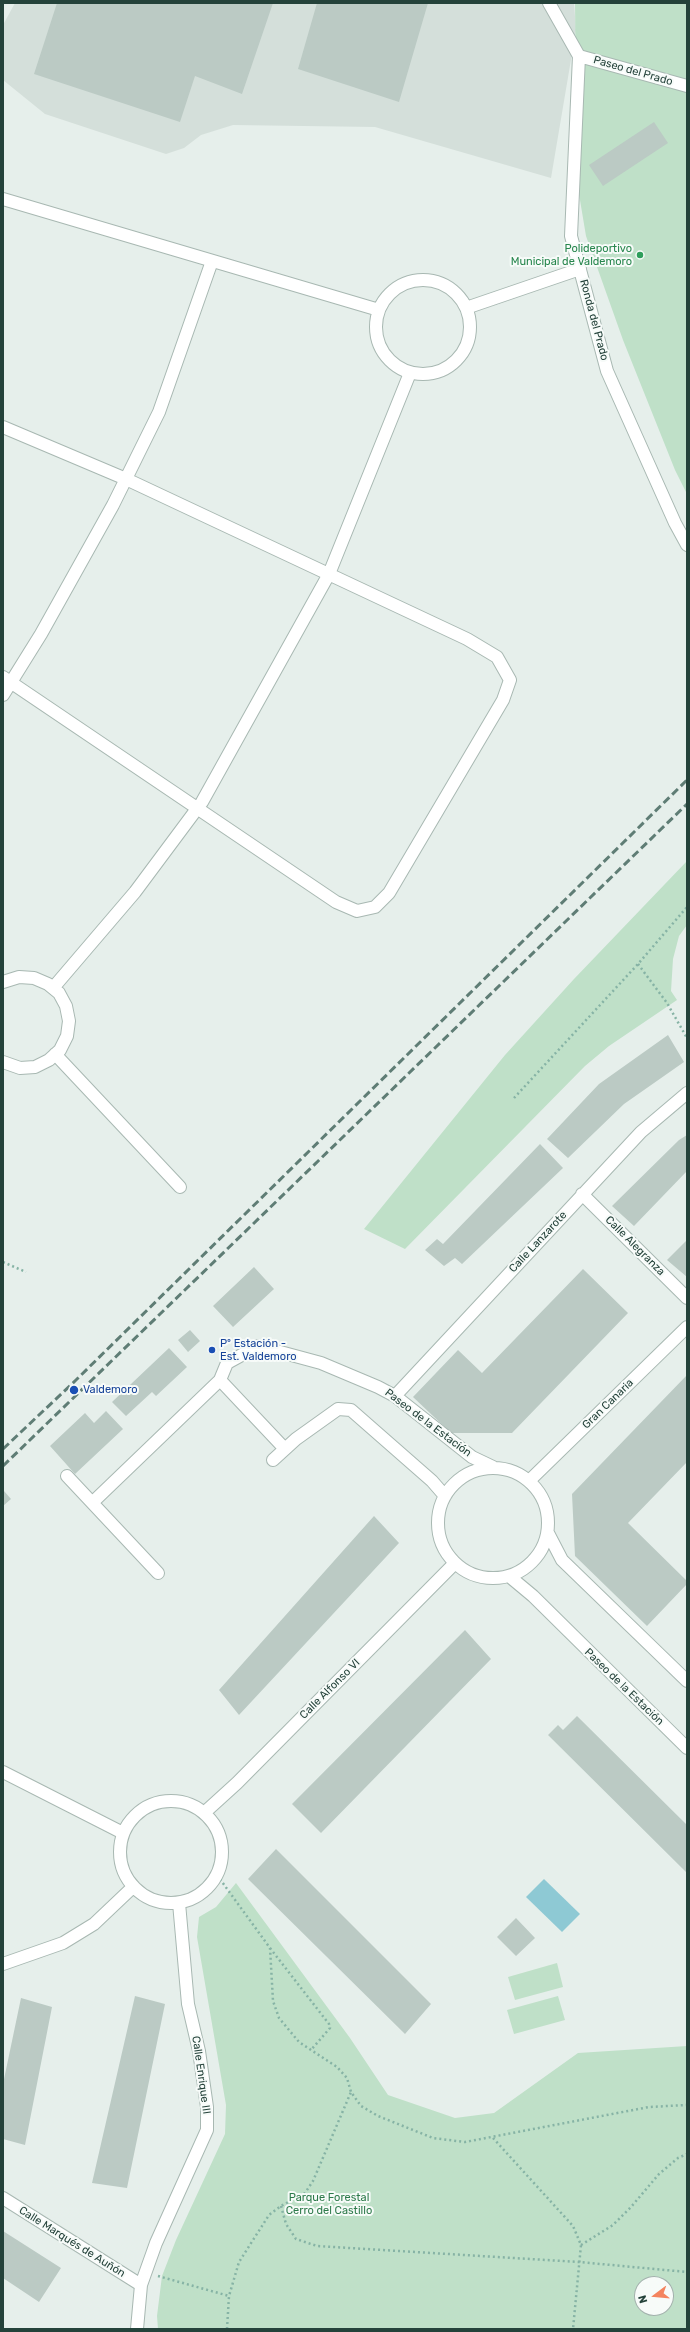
<!DOCTYPE html>
<html>
<head>
<meta charset="utf-8">
<style>
	body { margin:0 }
	#map { position:relative; width:690px; height:2332px; overflow:hidden; background:#e6efeb; font-family:Rubik,sans-serif }
	canvas { display:block }
	.frame { position:absolute; inset:0; border:4px solid #24423a; pointer-events:none }
	.north { position:absolute; left:634px; top:2276px; width:40px; height:40px; box-sizing:border-box; background:#f7fbf9; border:1px solid #a3b1ad; border-radius:50%; rotate:254deg; font-size:11px; font-weight:700; line-height:16px; text-align:center; color:#24423a }
	.north::after { content:''; display:block; margin:auto; width:14px; height:18px; background:#f4845f; clip-path:polygon(50% 0,100% 100%,50% 72%,0 100%) }
</style>
</head>
<body>
<div id="map">
<canvas width="690" height="2332"></canvas>
<div class="frame"></div>
<div class="north">N</div>
</div>
<script>
const ctx = document.querySelector('canvas').getContext('2d');
ctx.lineJoin = 'round';
function fillPath(path, color) {
  ctx.fillStyle = color;
  ctx.fill(path, 'evenodd');
}
function shape(rows) {
  const path = new Path2D();
  for (const r of rows) {
    if (r.length === 3) {
      path.moveTo(r[0] + r[2], r[1]);
      path.arc(r[0], r[1], r[2], 0, 2 * Math.PI);
      continue;
    }
    path.moveTo(r[0], r[1]);
    for (let i = 2; i < r.length; i += 2) path.lineTo(r[i], r[i + 1]);
  }
  return path;
}
function stroke(path, color, width, dash) {
  ctx.strokeStyle = color;
  ctx.lineWidth = width;
  ctx.lineCap = dash ? 'butt' : 'round';
  ctx.setLineDash(dash || []);
  ctx.stroke(path);
}
function write(font, color, halo, rows, align = 'center') {
  ctx.font = font + ' Rubik,sans-serif';
  ctx.lineWidth = 4;
  ctx.setLineDash([]);
  ctx.textBaseline = 'middle';
  ctx.strokeStyle = halo;
  ctx.fillStyle = color;
  for (const [text, x, y, turn = 0] of rows) {
    ctx.save();
    ctx.translate(x, y);
    ctx.rotate((+turn || 0) * Math.PI / 180);
    ctx.textAlign = isNaN(turn) ? turn : align;
    if (halo) ctx.strokeText(text, 0, 0);
    ctx.fillText(text, 0, 0);
    ctx.restore();
  }
}
const built = shape([
	[15,3,574,3,576,30,551,178,375,127,233,125,201,135,184,148,166,154,45,114,3,80,3,25]
]);
const green = shape([
	[575,3,687,3,687,494,675,470,623,340,586,236,577,182],
	[687,861,687,925,679,936,673,959,671,991,677,1000,609,1046,585,1066,405,1249,364,1229,505,1055,574,979],
	[236,1883,350,2038,388,2095,455,2118,494,2113,578,2053,687,2046,687,2329,158,2329,157,2316,162,2276,176,2240,225,2134,226,2105,197,1937,199,1917,216,1907],
	[642,2284,666,2284,666,2308,642,2308],
	[557,1963,563,1987,515,2000,508,1977],
	[558,1996,565,2020,514,2034,507,2010]
]);
const water = shape([
	[544,1879,580,1914,562,1932,526,1897]
]);
const building = shape([
	[57,3,273,3,242,94,195,76,180,122,34,74],
	[317,3,428,3,399,102,298,69],
	[654,122,668,143,603,186,589,165],
	[668,1035,684,1062,624,1104,568,1158,547,1139,599,1084],
	[687,1135,687,1171,634,1226,612,1206,679,1140],
	[540,1144,563,1168,462,1264,455,1258,444,1266,425,1250,437,1239,443,1244],
	[687,1240,687,1277,667,1260],
	[254,1267,274,1289,233,1327,213,1306],
	[583,1269,628,1313,512,1433,451,1433,413,1397,458,1350,482,1373],
	[190,1330,200,1341,188,1352,178,1340],
	[169,1348,187,1367,156,1396,152,1392,126,1416,112,1402],
	[687,1375,687,1462,628,1523,687,1581,687,1584,647,1626,575,1556,572,1494],
	[106,1411,123,1429,75,1474,50,1446,85,1413,94,1423],
	[4,1491,11,1499,3,1506,3,1492],
	[374,1516,399,1543,239,1715,219,1690],
	[465,1630,491,1659,321,1833,292,1804],
	[577,1716,687,1825,687,1873,548,1735,558,1725,563,1730],
	[276,1849,431,2004,405,2034,248,1879],
	[516,1918,535,1938,516,1956,497,1937],
	[135,1996,165,2004,127,2188,92,2183],
	[21,1998,52,2007,25,2145,3,2139,3,2084],
	[3,2231,61,2268,39,2302,3,2278]
]);
const path = shape([
	[638,964,667,1003,687,1038],
	[514,1098,638,964,687,907],
	[3,1262,26,1272],
	[217,1875,270,1948,273,2001,279,2018,299,2042,337,2067,347,2078,351,2092,361,2106,378,2116,433,2138,465,2142,649,2107,687,2105],
	[270,1948,329,2024,330,2028,311,2050],
	[493,2138,573,2226,581,2245,573,2329],
	[281,2206,286,2224,296,2239,317,2246,579,2262,687,2272],
	[581,2245,613,2225,631,2207,659,2174,678,2158,687,2154],
	[158,2276,229,2296],
	[227,2329,229,2296,239,2262,269,2215,281,2206,305,2193,313,2181,351,2092]
]);
const minor = shape([
	[549,3,579,56],
	[579,56,571,236,607,371,675,523,687,545],
	[579,56,687,86],
	[3,199,379,310],
	[423,327,47],
	[466,308,580,269],
	[3,427,126,479,467,639,497,657,510,680,503,700,389,893,375,907,357,911,336,902,3,677],
	[3,695,41,634,113,505,159,412,212,261],
	[3,982,19,977,34,978,48,984,59,993,66,1006,69,1021,67,1036,60,1050,49,1060,35,1067,20,1068,3,1062],
	[53,988,135,892,202,802,329,574,410,373],
	[55,1054,180,1187],
	[582,1194,687,1298],
	[220,1380,285,1449],
	[395,1396,641,1132,687,1093],
	[273,1460,296,1439,338,1409,351,1410,432,1481,445,1496],
	[493,1523,55],
	[67,1476,158,1573],
	[529,1481,687,1327],
	[93,1502,220,1380,227,1363,258,1346,321,1363,378,1387,395,1396,472,1457,493,1467],
	[548,1533,562,1560,687,1681],
	[509,1576,533,1596,687,1748],
	[3,1772,123,1833],
	[171,1852,51],
	[204,1813,237,1783,455,1563],
	[3,1964,63,1943,94,1924,133,1887],
	[3,2198,141,2285],
	[137,2329,141,2285,156,2243,207,2130,207,2107,199,2051,188,2004,179,1903]
]);
const rail = shape([
	[3,1449,76,1380,687,780],
	[3,1466,687,804]
]);
const markers = [
	[640,255,4,"#2e9e5b"],
	[212,1350,4,"#1a4fb4"],
	[74,1390,5,"#1a4fb4"]
];
const streetNames = [
	["Paseo del Prado",633,71,16],
	["Ronda del Prado",594,320,75],
	["Calle Lanzarote",538,1242,-47],
	["Calle Alegranza",635,1246,45],
	["Gran Canaria",608,1404,-44],
	["Paseo de la Estación",428,1423,37],
	["Paseo de la Estación",624,1687,44],
	["Calle Alfonso VI",330,1689,-45],
	["Calle Enrique III",201,2075,82],
	["Calle Marqués de Auñón",72,2242,32]
];
const leisureNames = [
	["Polideportivo",632,249],
	["Municipal de Valdemoro",632,262]
];
const transitNames = [
	["Pº Estación -",220,1344],
	["Est. Valdemoro",220,1357],
	["Valdemoro",83,1390]
];
const parkNames = [
	["Parque Forestal",329,2198],
	["Cerro del Castillo",329,2211]
];
fillPath(built, '#d4dfda');
fillPath(green, '#bfe0c8');
fillPath(water, '#8ec9d4');
fillPath(building, '#bbcac4');
stroke(minor, '#a8b8b2', 14);
stroke(path, '#86b3a5', 2.5, [2, 3]);
stroke(minor, '#fff', 12);
stroke(rail, '#5f7d75', 3, [8, 4]);
for (const [x, y, r, color] of markers) {
  const dot = new Path2D();
  dot.arc(x, y, r, 0, 2 * Math.PI);
  ctx.fillStyle = color;
  ctx.fill(dot);
  stroke(dot, '#f7fbf9', 1.5);
}
write('11px', '#24423a', '#f7fbf9', streetNames);
write('11px', '#27864d', '#f7fbf9', leisureNames, 'right');
write('11px', '#164399', '#f7fbf9', transitNames, 'left');
write('11px', '#2d7a4b', '#f7fbf9', parkNames);
</script>
</body>
</html>
